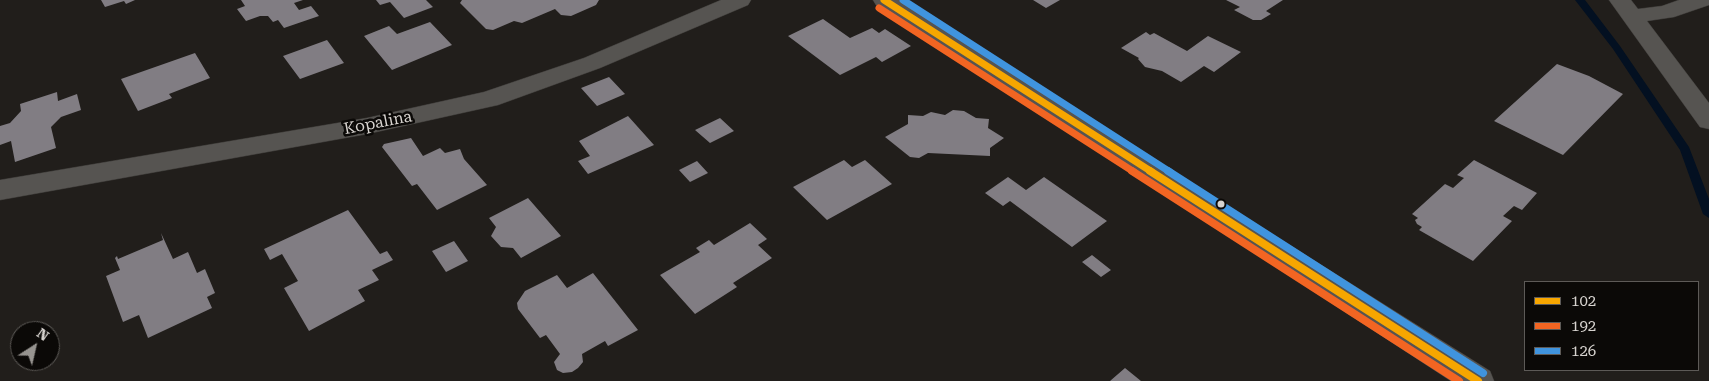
<!DOCTYPE html>
<html>
<head>
<meta charset="utf-8">
<style>
	body { margin:0 }
	#map { position:relative; width:1709px; height:381px; overflow:hidden; background:#211e1b; font-family:"Roboto Serif",serif }
	canvas { display:block }
	.legend { position:absolute; left:1524px; top:281px; width:175px; height:90px; box-sizing:border-box; background:#0b0907; border:1px solid #5d5a57; margin:0; padding:6px 9px; list-style:none; font-size:15px; color:#d7d3cf }
	.legend li { display:flex; align-items:center; gap:10px; height:25px }
	.legend b { width:25px; border:1px solid #5d5a57 }
	.north { position:absolute; left:10px; top:321px; width:50px; height:50px; box-sizing:border-box; background:#0b0907; border:1px solid #5d5a57; border-radius:50%; rotate:35deg; font-size:14px; font-weight:700; line-height:20px; text-align:center; color:#d7d3cf }
	.north::after { content:''; display:block; margin:auto; width:18px; height:22px; background:#979490; clip-path:polygon(50% 0,100% 100%,50% 72%,0 100%) }
</style>
</head>
<body>
<div id="map">
<canvas width="1709" height="381"></canvas>
<ul class="legend">
<li><b style="height:6px;background:#f7a600"></b>102</li>
<li><b style="height:6px;background:#f26522"></b>192</li>
<li><b style="height:6px;background:#4094de"></b>126</li>
</ul>
<div class="north">N</div>
</div>
<script>
const ctx = document.querySelector('canvas').getContext('2d');
ctx.lineJoin = 'round';
function shape(rows) {
  const path = new Path2D();
  for (const r of rows) {
    path.moveTo(r[0], r[1]);
    for (let i = 2; i < r.length; i += 2) path.lineTo(r[i], r[i + 1]);
  }
  return path;
}
function fillPath(path, color) {
  ctx.fillStyle = color;
  ctx.fill(path, 'evenodd');
}
function stroke(path, color, width, dash) {
  ctx.strokeStyle = color;
  ctx.lineWidth = width;
  ctx.lineCap = dash ? 'butt' : 'round';
  ctx.setLineDash(dash || []);
  ctx.stroke(path);
}
function write(font, color, halo, rows, align = 'center') {
  ctx.font = font + ' "Roboto Serif",serif';
  ctx.lineWidth = 5;
  ctx.setLineDash([]);
  ctx.textBaseline = 'middle';
  ctx.strokeStyle = halo;
  ctx.fillStyle = color;
  for (const [text, x, y, turn = 0] of rows) {
    ctx.save();
    ctx.translate(x, y);
    ctx.rotate((+turn || 0) * Math.PI / 180);
    ctx.textAlign = isNaN(turn) ? turn : align;
    if (halo) ctx.strokeText(text, 0, 0);
    ctx.fillText(text, 0, 0);
    ctx.restore();
  }
}
const stream = shape([
	[1575,0,1585,0,1620,46,1689,147,1709,199,1709,218,1703,214,1680,150,1613,49,1575,0]
]);
const building = shape([
	[101,0,135,0,126,4,124,1,105,7],
	[241,0,303,0,294,3,299,10,311,6,319,16,284,28,278,20,273,22,268,16,260,16,246,21,237,9,245,6],
	[376,0,426,0,433,7,404,18,390,2,380,5],
	[462,0,599,0,596,5,571,16,561,15,555,9,522,23,514,21,493,30,486,29,460,3],
	[1033,0,1060,0,1046,8],
	[1226,0,1283,0,1266,11,1271,14,1261,20,1253,20,1234,10,1240,7],
	[823,19,850,38,872,28,879,33,885,29,911,46,882,62,876,57,840,75,788,36],
	[430,22,452,45,392,70,364,36,389,26,397,34],
	[1146,32,1150,35,1154,33,1187,51,1208,36,1241,52,1214,72,1204,66,1181,82,1162,71,1145,67,1138,59,1139,58,1121,48],
	[327,40,344,63,300,79,283,56],
	[195,53,210,78,169,94,172,98,138,111,121,79],
	[1557,64,1589,76,1623,94,1563,155,1494,121],
	[609,77,625,94,597,106,581,88],
	[57,92,58,101,77,94,81,110,61,117,51,127,56,148,15,162,11,141,0,145,0,126,10,123,21,111,20,104],
	[953,110,964,111,976,118,989,119,988,128,1004,138,990,148,990,156,928,153,919,158,910,157,885,137,908,124,908,115,923,116,931,112,945,115],
	[628,116,654,145,588,174,578,161,590,156,579,141],
	[720,118,734,131,710,143,695,130],
	[411,138,423,156,440,148,445,153,460,149,464,159,487,185,437,210,417,184,412,186,382,147,384,144],
	[844,160,852,167,865,160,892,184,827,220,793,187],
	[1474,160,1537,193,1522,210,1514,206,1503,216,1512,221,1473,261,1419,230,1422,227,1417,224,1415,220,1418,218,1412,214,1445,184,1453,188,1464,178,1457,175],
	[697,161,708,173,690,182,679,170],
	[1008,177,1026,190,1044,177,1107,221,1072,247,1010,201,1003,206,985,193],
	[528,198,561,236,521,258,513,248,501,247,491,236,496,227,489,218],
	[348,210,380,254,387,251,393,260,372,270,379,280,358,290,365,301,309,331,284,288,298,281,282,254,270,260,264,249],
	[750,223,767,239,758,245,772,258,733,283,737,287,695,314,660,275,700,252,696,248,709,240,714,245],
	[161,233,173,259,188,252,197,273,205,269,215,293,207,297,212,308,148,338,139,315,123,322,106,276,120,270,115,258,117,256,118,259,163,240],
	[454,241,468,261,446,272,432,251],
	[1092,255,1111,270,1101,277,1082,262],
	[593,273,638,330,608,346,605,341,582,354,583,362,578,368,572,372,563,373,557,370,554,362,560,354,546,335,540,338,518,309,517,303,525,291,557,275,567,288],
	[1125,368,1141,381,1110,381]
]);
const minor = shape([
	[721,0,751,0,748,5,600,68,498,105,367,134,0,200,0,180,367,118,484,92,584,58,721,0],
	[873,0,899,0,1490,371,1494,381,1451,381,876,5,873,0],
	[1609,0,1631,0,1638,9,1662,6,1679,0,1709,0,1709,5,1674,17,1647,21,1709,103,1709,129,1700,127,1609,0]
]);
const bus1Far1 = shape([
	[884,0,1152,172]
]);
const bus1 = shape([
	[1150,171,1478,381]
]);
const bus2Far1 = shape([
	[879,8,1134,172]
]);
const bus2 = shape([
	[1132,171,1459,381]
]);
const bus3Far1 = shape([
	[903,0,1170,172]
]);
const bus3 = shape([
	[1168,171,1483,373]
]);
const markers = [
	[1221,204,4.5,"#d7d3cf"]
];
const streetNames = [
	["Kopalina",378,123,-11]
];
fillPath(stream, '#031021');
fillPath(building, '#817d83');
stroke(minor, '#3b3936', 1);
fillPath(minor, '#565451');
stroke(bus1Far1, '#f7a600', 7);
stroke(bus1, '#f7a600', 8);
stroke(bus2Far1, '#f26522', 7);
stroke(bus2, '#f26522', 8);
stroke(bus3Far1, '#4094de', 7);
stroke(bus3, '#4094de', 8);
for (const [x, y, r, color] of markers) {
  const dot = new Path2D();
  dot.arc(x, y, r, 0, 2 * Math.PI);
  ctx.fillStyle = color;
  ctx.fill(dot);
  stroke(dot, '#0b0907', 2);
}
write('16px', '#d7d3cf', '#0b0907', streetNames);
</script>
</body>
</html>
